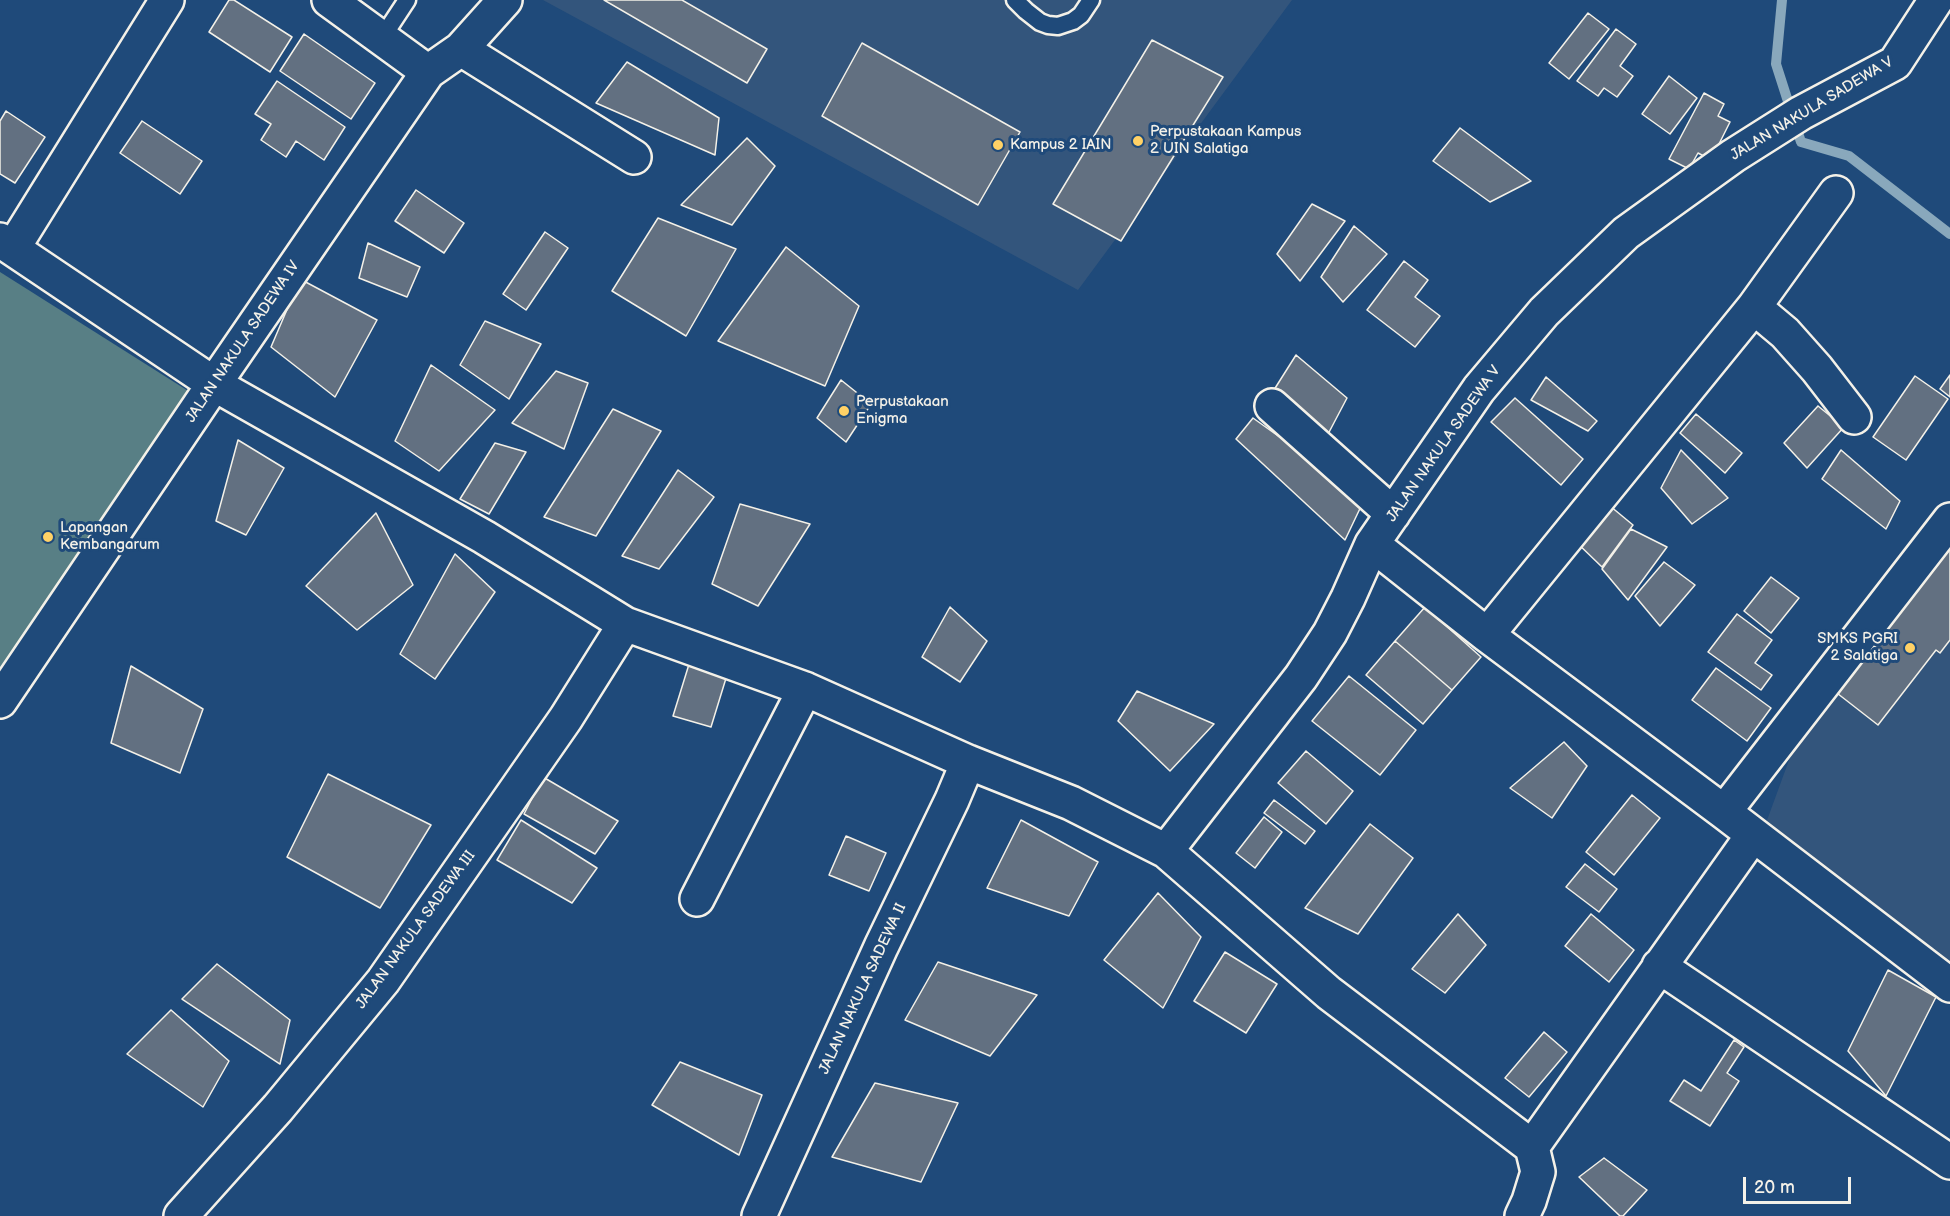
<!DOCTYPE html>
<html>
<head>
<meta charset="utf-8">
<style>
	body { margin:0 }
	#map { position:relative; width:1950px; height:1216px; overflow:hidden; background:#1f4a7a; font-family:"Balsamiq Sans",sans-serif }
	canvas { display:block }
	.scale { position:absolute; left:1743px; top:1177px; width:108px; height:27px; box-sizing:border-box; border:3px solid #f4f1e8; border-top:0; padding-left:8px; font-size:18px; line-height:21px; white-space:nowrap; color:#f4f1e8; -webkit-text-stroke:4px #1f4a7a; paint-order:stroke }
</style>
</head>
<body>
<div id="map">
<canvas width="1950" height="1216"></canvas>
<div class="scale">20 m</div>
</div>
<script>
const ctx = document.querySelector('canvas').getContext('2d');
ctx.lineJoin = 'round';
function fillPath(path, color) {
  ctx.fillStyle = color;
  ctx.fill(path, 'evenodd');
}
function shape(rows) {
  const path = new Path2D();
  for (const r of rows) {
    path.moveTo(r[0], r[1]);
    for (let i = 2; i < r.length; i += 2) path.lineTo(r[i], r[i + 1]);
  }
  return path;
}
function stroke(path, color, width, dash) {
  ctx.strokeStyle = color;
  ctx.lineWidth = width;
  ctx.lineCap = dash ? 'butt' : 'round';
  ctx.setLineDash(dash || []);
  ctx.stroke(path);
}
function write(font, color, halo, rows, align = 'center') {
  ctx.font = font + ' "Balsamiq Sans",sans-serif';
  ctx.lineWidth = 6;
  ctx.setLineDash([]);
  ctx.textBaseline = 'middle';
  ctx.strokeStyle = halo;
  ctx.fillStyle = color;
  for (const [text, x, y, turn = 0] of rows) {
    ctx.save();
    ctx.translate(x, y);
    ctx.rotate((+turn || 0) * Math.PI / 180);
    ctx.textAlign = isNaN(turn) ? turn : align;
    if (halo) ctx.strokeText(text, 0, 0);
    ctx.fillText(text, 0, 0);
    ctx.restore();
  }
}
const built = shape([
	[543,0,1292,0,1078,290],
	[1950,543,1950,961,1766,823,1792,752]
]);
const green = shape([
	[0,272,193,394,0,680]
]);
const stream = shape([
	[1782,0,1776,64,1801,142,1849,156,1950,234]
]);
const building = shape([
	[229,0,234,0,292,37,270,72,209,32,229,0],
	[604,0,682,0,767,49,747,83,604,0],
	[1588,13,1609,29,1569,79,1549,63,1588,13],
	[1616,29,1636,44,1620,66,1633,76,1617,97,1604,88,1598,96,1577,81,1616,29],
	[304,34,375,83,351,119,280,71,304,34],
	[1152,40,1223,77,1121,241,1053,204,1152,40],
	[862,43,1020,132,978,205,822,116,862,43],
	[627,62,719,118,715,155,596,103,627,62],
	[1669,76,1697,98,1670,134,1642,114,1669,76],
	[277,81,345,127,324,160,296,141,286,157,261,140,271,124,255,114,277,81],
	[1704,93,1724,104,1718,116,1730,122,1711,160,1698,153,1689,169,1669,159,1704,93],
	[6,111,45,137,15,183,0,174,0,121,6,111],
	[142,121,202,161,180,194,120,153,142,121],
	[1460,128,1531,181,1490,202,1433,161,1460,128],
	[747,138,775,166,732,225,681,205,747,138],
	[416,190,464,223,444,253,395,221,416,190],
	[1312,204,1345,221,1300,281,1277,254,1312,204],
	[658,218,736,249,686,336,612,291,658,218],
	[1354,226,1387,254,1343,302,1321,277,1354,226],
	[545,232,568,248,526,310,503,294,545,232],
	[368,243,420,267,407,297,359,278,368,243],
	[786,247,859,306,825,386,718,341,786,247],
	[1404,261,1428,280,1415,297,1440,316,1415,347,1367,310,1404,261],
	[300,279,377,320,335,397,271,347,300,279],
	[485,321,541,344,509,399,460,365,485,321],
	[1296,355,1347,398,1327,436,1272,393,1296,355],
	[431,365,495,410,439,471,395,441,431,365],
	[556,371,588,383,564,449,512,423,556,371],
	[1950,375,1950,397,1940,389,1950,375],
	[1915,376,1948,399,1906,460,1873,437,1915,376],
	[1546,377,1597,421,1588,431,1531,400,1546,377],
	[841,380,871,404,846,442,817,418,841,380],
	[1515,398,1583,459,1561,485,1491,422,1515,398],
	[1818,406,1844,427,1807,468,1784,443,1818,406],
	[613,409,661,431,596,536,544,517,613,409],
	[1696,414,1742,453,1725,473,1680,433,1696,414],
	[1253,418,1365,498,1345,540,1236,439,1253,418],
	[238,440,284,468,246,535,216,521,238,440],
	[495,443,526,452,489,514,460,499,495,443],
	[1681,450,1728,498,1692,524,1661,488,1681,450],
	[1841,450,1900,501,1886,529,1822,479,1841,450],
	[678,470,714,497,659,569,622,556,678,470],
	[1604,501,1633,525,1602,567,1573,539,1604,501],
	[740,504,810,524,758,606,712,584,740,504],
	[376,513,413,585,357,630,306,586,376,513],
	[1631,529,1667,547,1628,600,1602,569,1631,529],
	[1950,536,1950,640,1940,653,1936,650,1878,725,1833,690,1950,536],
	[455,554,495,592,435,679,400,654,455,554],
	[1664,562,1695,585,1660,626,1635,596,1664,562],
	[1771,577,1799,598,1771,633,1744,611,1771,577],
	[950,607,987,641,960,682,922,657,950,607],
	[1425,607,1481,657,1452,690,1395,641,1425,607],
	[1737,614,1772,640,1755,663,1772,675,1761,690,1708,652,1737,614],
	[1395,641,1452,690,1423,724,1366,675,1395,641],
	[690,661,727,675,711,727,673,716,690,661],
	[131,666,203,709,180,773,111,743,131,666],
	[1716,668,1771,708,1747,741,1692,700,1716,668],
	[1349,676,1416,730,1380,775,1312,721,1349,676],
	[1137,691,1214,724,1170,771,1118,721,1137,691],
	[1564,742,1587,766,1552,818,1510,788,1564,742],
	[1306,751,1353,791,1326,824,1278,783,1306,751],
	[328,774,431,825,380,908,287,857,328,774],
	[543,777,618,821,595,854,524,814,543,777],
	[1632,795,1660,818,1614,875,1586,852,1632,795],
	[1274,800,1315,831,1305,844,1264,813,1274,800],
	[1264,817,1282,832,1255,868,1236,853,1264,817],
	[521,820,597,868,572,903,497,860,521,820],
	[1021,820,1098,862,1069,916,987,888,1021,820],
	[1370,824,1413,858,1358,934,1305,908,1370,824],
	[846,836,886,853,869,891,829,875,846,836],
	[1585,864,1617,889,1599,912,1566,887,1585,864],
	[1158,893,1201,937,1163,1008,1104,960,1158,893],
	[1458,914,1486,945,1445,993,1412,969,1458,914],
	[1591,914,1634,950,1609,982,1565,946,1591,914],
	[1225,952,1277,984,1246,1033,1194,1001,1225,952],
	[938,962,1037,995,990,1056,905,1020,938,962],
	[217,964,290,1020,280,1064,182,999,217,964],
	[1888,970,1936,997,1886,1096,1848,1051,1888,970],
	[171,1010,229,1061,203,1107,127,1054,171,1010],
	[1544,1032,1567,1052,1529,1097,1505,1078,1544,1032],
	[1734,1040,1744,1047,1727,1073,1739,1081,1710,1126,1670,1101,1684,1080,1701,1091,1734,1040],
	[680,1062,762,1095,739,1155,652,1105,680,1062],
	[875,1083,958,1103,921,1182,832,1157,875,1083],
	[1604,1158,1647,1190,1623,1216,1620,1216,1579,1177,1604,1158]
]);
const lane = shape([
	[1015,0,1026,11,1040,22,1048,25,1058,26,1073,21,1081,15,1091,0],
	[382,38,407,0]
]);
const street = shape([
	[329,0,428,72],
	[461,49,634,157],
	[0,240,214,384,484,537,625,624,805,689,968,762,1071,803,1166,851,1329,993,1532,1147],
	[13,248,167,0],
	[1754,307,1785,333,1817,369,1854,417],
	[1272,406,1393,514],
	[1372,544,1487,635,1724,812,1950,985],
	[1487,635,1754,307,1836,193],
	[0,701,214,384,428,72,461,49,505,0],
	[1724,812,1950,520],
	[1166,851,1301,677,1330,633,1348,598,1372,544,1479,389,1544,312,1626,233,1733,156,1801,113,1895,63,1936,0],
	[697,899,805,689],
	[1659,966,1950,1162],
	[1532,1147,1753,835],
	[181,1216,278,1108,383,981,566,718,625,624],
	[759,1216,881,947,952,800,968,762],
	[1522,1216,1529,1201,1538,1172,1532,1147]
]);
const markers = [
	[1138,141,6,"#ffd166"],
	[998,145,6,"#ffd166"],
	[844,411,6,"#ffd166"],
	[48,537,6,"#ffd166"],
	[1910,648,6,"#ffd166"]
];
const streetNames = [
	["JALAN NAKULA SADEWA V",1812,109,-31],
	["JALAN NAKULA SADEWA IV",243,342,-56],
	["JALAN NAKULA SADEWA V",1444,444,-55],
	["JALAN NAKULA SADEWA III",416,930,-54],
	["JALAN NAKULA SADEWA II",863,989,-65]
];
const poiNames = [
	["Perpustakaan Kampus",1150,132],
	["2 UIN Salatiga",1150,149],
	["Kampus 2 IAIN",1010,145],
	["Perpustakaan",856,402],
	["Enigma",856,419],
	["Lapangan",60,528],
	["Kembangarum",60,545],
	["SMKS PGRI",1898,639,"right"],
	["2 Salatiga",1898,656,"right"]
];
fillPath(built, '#33557c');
fillPath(green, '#587f85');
stroke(stream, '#89a8bc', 10);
fillPath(building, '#627081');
stroke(building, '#f4f1e8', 1.5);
stroke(lane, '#f4f1e8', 21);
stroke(street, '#f4f1e8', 38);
stroke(lane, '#1f4a7a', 16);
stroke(street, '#1f4a7a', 33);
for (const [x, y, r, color] of markers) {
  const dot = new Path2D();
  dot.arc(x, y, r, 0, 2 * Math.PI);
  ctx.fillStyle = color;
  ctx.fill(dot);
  stroke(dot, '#1f4a7a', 2);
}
write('15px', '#f4f1e8', '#1f4a7a', streetNames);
write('15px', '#f4f1e8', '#1f4a7a', poiNames, 'left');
</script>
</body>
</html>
